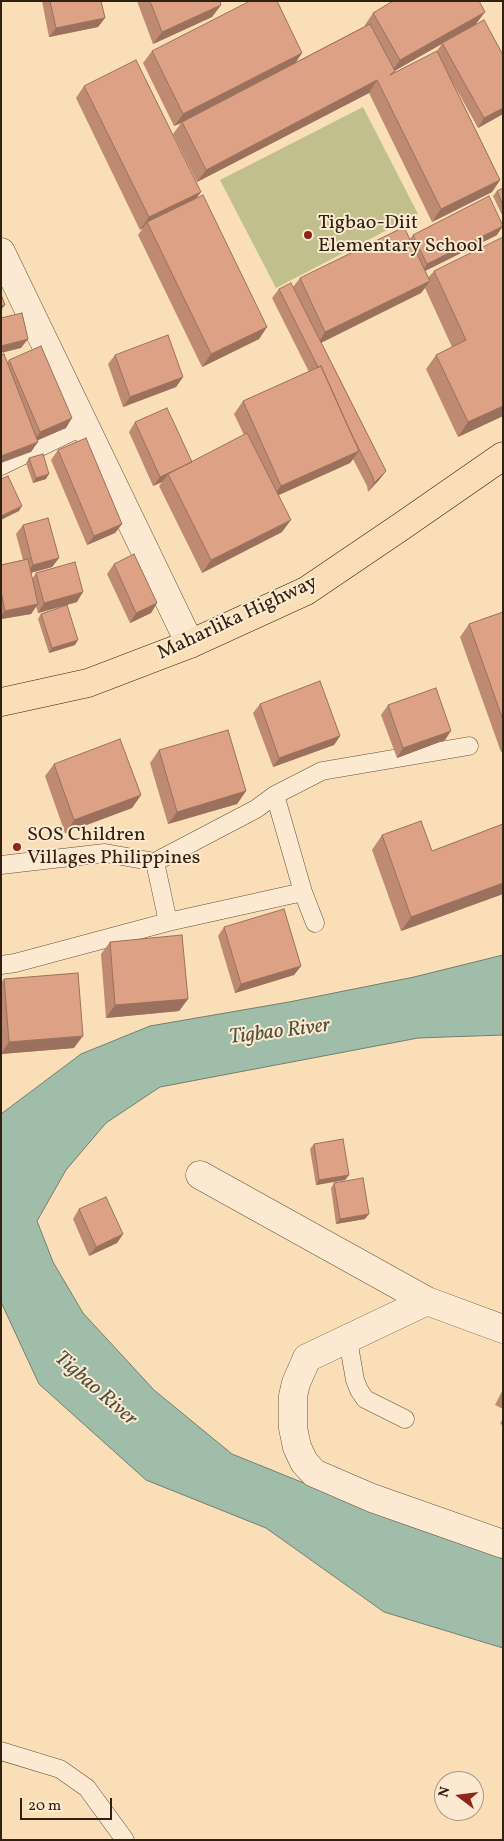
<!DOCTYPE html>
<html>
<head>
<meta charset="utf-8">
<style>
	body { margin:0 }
	#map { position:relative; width:504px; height:1841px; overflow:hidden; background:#f9deb8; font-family:Vollkorn,serif }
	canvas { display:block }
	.frame { position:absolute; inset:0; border:2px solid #312110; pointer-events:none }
	.north { position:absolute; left:434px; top:1771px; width:50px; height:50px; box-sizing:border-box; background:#fbead1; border:1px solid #aa9a84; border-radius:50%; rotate:285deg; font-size:14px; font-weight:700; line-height:20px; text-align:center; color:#312110 }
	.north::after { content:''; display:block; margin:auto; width:18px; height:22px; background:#8f2418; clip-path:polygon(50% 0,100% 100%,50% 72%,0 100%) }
	.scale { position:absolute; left:20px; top:1798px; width:92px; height:22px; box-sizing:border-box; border:2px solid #312110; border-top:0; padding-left:6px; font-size:15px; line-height:18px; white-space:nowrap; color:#312110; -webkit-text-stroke:4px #fbead1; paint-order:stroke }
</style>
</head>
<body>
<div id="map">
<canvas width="504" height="1841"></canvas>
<div class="frame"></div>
<div class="north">N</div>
<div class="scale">20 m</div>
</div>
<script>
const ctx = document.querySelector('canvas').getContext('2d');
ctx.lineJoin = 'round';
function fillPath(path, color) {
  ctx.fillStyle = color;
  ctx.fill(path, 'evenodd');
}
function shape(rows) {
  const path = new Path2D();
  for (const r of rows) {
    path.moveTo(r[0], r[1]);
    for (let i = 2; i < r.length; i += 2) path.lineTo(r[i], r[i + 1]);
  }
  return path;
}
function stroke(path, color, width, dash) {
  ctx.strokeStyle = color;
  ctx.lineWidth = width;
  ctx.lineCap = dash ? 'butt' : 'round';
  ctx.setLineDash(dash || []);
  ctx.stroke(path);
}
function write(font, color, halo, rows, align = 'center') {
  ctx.font = font + ' Vollkorn,serif';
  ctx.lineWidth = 4;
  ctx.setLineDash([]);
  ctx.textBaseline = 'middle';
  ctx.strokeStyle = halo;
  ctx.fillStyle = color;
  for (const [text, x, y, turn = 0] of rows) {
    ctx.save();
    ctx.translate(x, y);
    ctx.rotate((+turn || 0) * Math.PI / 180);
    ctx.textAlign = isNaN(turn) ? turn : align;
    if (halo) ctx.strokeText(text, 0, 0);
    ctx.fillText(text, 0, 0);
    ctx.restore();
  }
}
const green = shape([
	[363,107,418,214,276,288,220,180]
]);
const water = shape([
	[503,955,503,1035,418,1038,160,1087,106,1123,66,1170,37,1221,53,1262,83,1313,154,1390,232,1454,415,1528,503,1558,503,1648,384,1612,266,1528,146,1480,39,1384,1,1302,1,1114,81,1054,150,1026,289,1002,414,977,503,955]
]);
const service = shape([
	[1,466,86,425],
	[275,795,322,771,469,746],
	[155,862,168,922],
	[1,865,105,853,155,862,256,809,275,795,303,892,315,923],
	[1,965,15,963,168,922,303,892],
	[348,1340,355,1380,359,1390,365,1399,405,1419],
	[1,1751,60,1769,87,1788,125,1840]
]);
const minor = shape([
	[1,252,190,644],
	[200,1175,427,1301,503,1329],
	[427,1301,307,1358,296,1383,293,1396,293,1428,297,1447,304,1462,314,1473,372,1498,503,1544]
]);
const trunk = shape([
	[1,702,88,683,190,644,306,591,402,526,503,456]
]);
const wall = shape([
	[42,1,101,1,105,18,98,27,49,37],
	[137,1,220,1,221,5,212,17,153,44],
	[373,13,477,24,503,55,503,114,478,128,452,81,500,180,492,192,432,222,369,93,197,182,173,134,181,123,174,126,143,63,152,51,302,53,296,62,365,26,365,25],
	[442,44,436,52,393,73,394,71],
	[84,86,201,192,195,199,267,327,259,339,202,367,138,235,143,228,140,230,76,98],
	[503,188,503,217,493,196,497,191],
	[413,235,497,235,425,271,428,278,434,271,503,416,458,437,426,369,436,355,452,347,425,288,421,293,321,342,386,471,379,480,368,492,367,486,353,459,350,463,279,495,282,532,202,573,159,486,162,482,153,486,129,432,135,422,192,462,244,435,234,414,243,401,309,372,272,298,279,289,293,287,300,278,410,239],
	[115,355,183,377,176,387,123,407,108,364],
	[9,360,66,428,37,440,31,452,7,362],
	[58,450,122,524,115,533,87,545,51,460],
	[29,458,46,479,33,483,26,463],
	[23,525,59,558,52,567,31,573,32,579,36,573,77,602,38,613,36,606,31,614,1,619,1,565,23,560,16,534],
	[114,564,157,603,151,613,130,623,107,574],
	[503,612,503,751,501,752,460,637,469,624],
	[41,614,75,645,49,653,38,619],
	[260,704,340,736,334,745,273,767,253,713],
	[388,705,445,740,397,758,381,715],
	[159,750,246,791,237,804,168,824,150,763],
	[54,764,141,795,132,808,65,833,45,776],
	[503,824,503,894,401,931,372,850,382,835,432,851],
	[224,927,301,966,294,975,235,993,218,936],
	[110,942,188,999,179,1011,106,1018,101,954],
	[4,979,74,1048,1,1054,1,983],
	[314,1144,349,1175,345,1180,316,1185,310,1149],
	[334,1183,365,1219,336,1224,331,1188],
	[79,1209,123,1234,117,1243,89,1256,73,1219],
	[503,1389,503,1409,495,1405],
	[503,1418,503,1425,500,1424]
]);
const shadedWall = shape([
	[221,5,212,17,153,44,162,32],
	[485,12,476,24,391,73,400,60],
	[105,18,98,27,49,37,56,28],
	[302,53,294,65,182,122,181,123,174,126,183,114],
	[377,80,369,93,197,182,206,170],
	[503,108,503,114,478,128,484,118],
	[500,180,492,192,432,222,441,209],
	[201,192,192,204,147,222,143,228,140,230,149,217],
	[503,226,497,235,421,273,427,264],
	[430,281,421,293,317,345,325,332],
	[5,305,1,310,1,306],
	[267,327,259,339,202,367,211,354],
	[28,339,21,348,1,353,1,346],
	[183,377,176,387,123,407,130,397],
	[503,406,503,416,458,437,468,422],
	[72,418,66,428,34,442,40,432],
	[38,442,31,452,1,463,1,456],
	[359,451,350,463,272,498,281,486],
	[192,462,168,474,162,482,153,486,160,477],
	[386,471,379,480,368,492,374,483],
	[49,474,46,479,33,483,36,478],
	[22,506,19,511,1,520,1,516],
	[291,520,282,532,202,573,211,560],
	[122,524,115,533,87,545,94,536],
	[59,558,52,567,26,574,33,565],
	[83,592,77,602,38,613,44,603],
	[157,603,151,613,130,623,136,613],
	[38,604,31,614,1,619,1,616,5,611],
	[78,640,75,645,49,653,52,648],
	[451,731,445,740,397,758,403,748],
	[340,736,334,745,273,767,279,758],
	[246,791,237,804,168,824,177,812],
	[141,795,132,808,65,833,74,820],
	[503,883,503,894,401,931,411,917],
	[301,966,294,975,235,993,241,984],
	[188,999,179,1011,106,1018,115,1005],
	[83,1036,74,1048,1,1054,9,1042],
	[349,1175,345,1180,316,1185,319,1180],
	[369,1214,365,1219,336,1224,340,1219],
	[123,1234,117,1243,89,1256,96,1247]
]);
const building = shape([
	[50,1,101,1,105,18,56,28,50,1],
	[150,1,220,1,221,5,162,32,150,1],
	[250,1,277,1,302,53,183,114,152,51,250,1],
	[393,1,479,1,485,12,400,60,373,13,393,1],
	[484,20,503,55,503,108,484,118,442,43,484,20],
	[370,24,395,71,390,75,437,51,500,180,441,209,377,80,206,170,182,122,370,24],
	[136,60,201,192,149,217,84,86,136,60],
	[503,188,503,205,497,191,503,188],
	[203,195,267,327,211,354,147,222,203,195],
	[489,196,503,226,427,264,413,235,489,196],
	[404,227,430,281,325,332,300,278,404,227],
	[503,237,503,406,468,422,436,355,466,340,434,271,503,237],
	[291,283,386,471,374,483,373,477,350,431,321,366,318,367,279,289,291,283],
	[1,294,5,305,1,306,1,294],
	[22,313,28,339,1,346,1,318,22,313],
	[168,335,183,377,130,397,115,355,168,335],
	[41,346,72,418,40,432,9,360,41,346],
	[4,354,38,442,1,456,1,355,4,354],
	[321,366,359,451,281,486,243,401,321,366],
	[167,408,192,462,160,477,135,422,167,408],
	[247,433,291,520,211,560,168,474,247,433],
	[86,438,122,524,94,536,58,450,86,438],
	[43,454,49,474,36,478,29,458,43,454],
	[8,476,22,506,1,516,1,479,8,476],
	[48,518,59,558,33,565,23,525,48,518],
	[134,554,157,603,136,613,114,564,134,554],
	[28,559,38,604,5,611,1,591,1,565,28,559],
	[75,562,83,592,44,603,36,573,75,562],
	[67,605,78,640,52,648,41,614,67,605],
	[503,612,503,720,469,624,503,612],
	[320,681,340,736,279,758,260,704,320,681],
	[436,688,451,731,403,748,388,705,436,688],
	[228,730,246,791,177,812,159,750,228,730],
	[120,739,141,795,74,820,54,764,120,739],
	[421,821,432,851,503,824,503,883,411,917,382,835,421,821],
	[284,909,301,966,241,984,224,927,284,909],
	[182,935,188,999,115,1005,110,942,182,935],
	[78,973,83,1036,9,1042,4,979,78,973],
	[343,1139,349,1175,319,1180,314,1144,343,1139],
	[363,1178,369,1214,340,1219,334,1183,363,1178],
	[106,1197,123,1234,96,1247,79,1209,106,1197]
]);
const markers = [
	[308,235,5,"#8f2418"],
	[17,847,5,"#8f2418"]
];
const poiNames = [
	["Tigbao-Diit",318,224],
	["Elementary School",318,247],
	["SOS Children",27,836],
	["Villages Philippines",27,859]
];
const streetNames = [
	["Maharlika Highway",238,619,-25]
];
const waterNames = [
	["Tigbao River",280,1033,-7],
	["Tigbao River",95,1390,41]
];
fillPath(green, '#c1c08c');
fillPath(water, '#9fbda9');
stroke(water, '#737f6c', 1);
stroke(service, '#63503a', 19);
stroke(minor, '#63503a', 29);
stroke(trunk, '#312110', 29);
stroke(service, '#fbead1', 18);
stroke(minor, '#fbead1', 28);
stroke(trunk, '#f9deb8', 28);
fillPath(wall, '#be8a72');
fillPath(shadedWall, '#9b715d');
fillPath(building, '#dda185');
stroke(building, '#9b715d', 1);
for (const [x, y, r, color] of markers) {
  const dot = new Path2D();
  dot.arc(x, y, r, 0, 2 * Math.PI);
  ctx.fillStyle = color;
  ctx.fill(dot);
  stroke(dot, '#fbead1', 2);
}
write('20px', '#312110', '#fbead1', poiNames, 'left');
write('20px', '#312110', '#fbead1', streetNames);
write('italic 21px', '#52503e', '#fbead1', waterNames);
</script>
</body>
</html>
